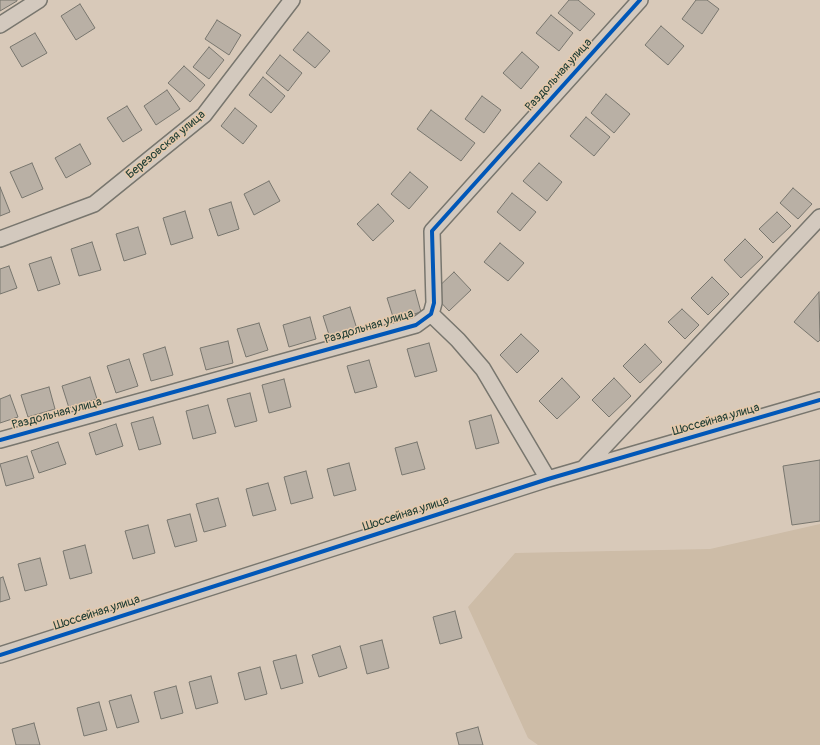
<!DOCTYPE html>
<html>
<head>
<meta charset="utf-8">
<style>
	body { margin:0 }
	canvas { display:block; background:#d8c9b9 }
</style>
</head>
<body>
<canvas width="820" height="745"></canvas>
<script>
const ctx = document.querySelector('canvas').getContext('2d');
ctx.lineJoin = 'round';
function fillPath(path, color) {
  ctx.fillStyle = color;
  ctx.fill(path, 'evenodd');
}
function shape(rows) {
  const path = new Path2D();
  for (const r of rows) {
    path.moveTo(r[0], r[1]);
    for (let i = 2; i < r.length; i += 2) path.lineTo(r[i], r[i + 1]);
  }
  return path;
}
function stroke(path, color, width, dash) {
  ctx.strokeStyle = color;
  ctx.lineWidth = width;
  ctx.lineCap = dash ? 'butt' : 'round';
  ctx.setLineDash(dash || []);
  ctx.stroke(path);
}
function write(font, color, halo, rows, align = 'center') {
  ctx.font = font + ' Pangolin,sans-serif';
  ctx.lineWidth = 3;
  ctx.setLineDash([]);
  ctx.textBaseline = 'middle';
  ctx.strokeStyle = halo;
  ctx.fillStyle = color;
  for (const [text, x, y, turn = 0] of rows) {
    ctx.save();
    ctx.translate(x, y);
    ctx.rotate((+turn || 0) * Math.PI / 180);
    ctx.textAlign = isNaN(turn) ? turn : align;
    if (halo) ctx.strokeText(text, 0, 0);
    ctx.fillText(text, 0, 0);
    ctx.restore();
  }
}
const green = shape([
	[820,524,820,745,538,745,528,738,468,607,515,553,710,549]
]);
const building = shape([
	[0,0,17,0,17,1,0,11,0,0],
	[569,0,578,0,595,14,580,31,558,13,569,0],
	[696,0,707,0,719,9,702,34,682,19,696,0],
	[80,4,95,28,76,40,61,16,80,4],
	[551,15,573,33,559,51,536,33,551,15],
	[217,20,241,35,229,55,205,39,217,20],
	[661,26,684,46,668,65,645,45,661,26],
	[308,32,330,51,315,68,293,50,308,32],
	[35,33,47,53,22,67,10,47,35,33],
	[209,47,224,60,209,79,193,67,209,47],
	[522,52,539,67,521,89,503,73,522,52],
	[280,55,302,73,288,91,266,73,280,55],
	[184,66,205,85,190,102,168,83,184,66],
	[263,77,285,96,271,113,249,95,263,77],
	[167,90,180,109,156,125,144,106,167,90],
	[606,94,630,114,614,133,591,113,606,94],
	[482,96,501,110,484,133,465,119,482,96],
	[127,106,142,130,123,142,107,118,127,106],
	[235,108,257,126,243,144,221,126,235,108],
	[431,110,475,143,461,161,417,129,431,110],
	[586,117,610,137,594,156,570,136,586,117],
	[80,144,91,164,66,178,55,158,80,144],
	[32,163,43,189,22,198,10,172,32,163],
	[539,163,562,182,547,201,523,181,539,163],
	[410,172,428,187,409,209,391,194,410,172],
	[269,181,280,201,254,215,244,194,269,181],
	[0,187,10,212,0,216,0,187],
	[793,188,812,204,798,219,780,203,793,188],
	[512,193,536,212,520,231,497,212,512,193],
	[231,202,239,229,218,236,209,209,231,202],
	[378,204,394,221,373,241,357,224,378,204],
	[185,211,193,238,171,245,163,218,185,211],
	[777,212,791,226,773,243,759,229,777,212],
	[138,227,146,254,124,261,116,234,138,227],
	[745,239,763,257,741,278,724,260,745,239],
	[92,242,101,270,79,276,71,249,92,242],
	[500,243,524,263,508,281,484,262,500,243],
	[51,257,60,284,38,291,29,264,51,257],
	[9,266,17,288,0,294,0,269,9,266],
	[454,272,471,290,449,311,432,293,454,272],
	[712,277,729,294,708,315,691,298,712,277],
	[415,290,421,312,394,320,387,298,415,290],
	[819,292,820,340,818,342,794,322,819,292],
	[350,307,357,329,330,338,323,316,350,307],
	[682,309,699,325,685,339,668,322,682,309],
	[310,317,316,339,289,347,283,325,310,317],
	[259,323,268,350,246,357,237,329,259,323],
	[521,334,539,351,517,373,500,355,521,334],
	[228,341,233,363,206,370,200,348,228,341],
	[429,343,437,371,415,377,407,349,429,343],
	[645,344,662,362,640,383,623,366,645,344],
	[165,347,173,375,151,381,143,354,165,347],
	[129,359,138,386,116,393,107,366,129,359],
	[369,360,377,387,355,393,347,366,369,360],
	[90,377,97,399,69,408,62,386,90,377],
	[562,378,580,397,557,419,539,401,562,378],
	[614,378,631,396,609,417,592,400,614,378],
	[284,379,291,407,269,413,262,385,284,379],
	[49,387,55,409,28,417,21,395,49,387],
	[250,393,257,421,235,427,227,399,250,393],
	[10,395,18,417,0,423,0,399,10,395],
	[208,405,216,433,193,439,186,411,208,405],
	[491,415,499,443,476,449,469,421,491,415],
	[153,417,161,444,139,450,131,423,153,417],
	[116,424,123,446,96,455,89,433,116,424],
	[58,442,66,464,39,473,31,451,58,442],
	[417,442,425,469,402,475,395,448,417,442],
	[27,456,34,478,6,486,0,464,27,456],
	[820,460,820,521,792,525,783,466,820,460],
	[349,463,356,490,334,496,327,469,349,463],
	[306,471,313,498,291,504,284,477,306,471],
	[268,483,276,510,253,516,246,489,268,483],
	[218,498,226,526,204,532,196,504,218,498],
	[190,514,197,541,175,547,167,520,190,514],
	[148,525,155,553,133,559,125,531,148,525],
	[85,545,92,573,70,579,63,551,85,545],
	[40,558,47,585,25,591,18,564,40,558],
	[3,577,10,599,0,602,0,578,3,577],
	[455,611,462,638,440,644,433,617,455,611],
	[382,640,389,668,367,674,360,646,382,640],
	[340,646,347,668,319,677,312,655,340,646],
	[296,655,303,683,281,689,273,661,296,655],
	[260,667,267,694,245,700,238,673,260,667],
	[211,676,218,703,196,709,189,682,211,676],
	[176,686,183,713,161,719,154,692,176,686],
	[131,695,139,722,117,728,109,701,131,695],
	[99,702,107,730,84,736,77,708,99,702],
	[34,723,40,745,16,745,12,729,34,723],
	[478,727,483,745,459,745,456,733,478,727]
]);
const minor = shape([
	[0,25,39,0],
	[0,239,94,204,204,115,292,0],
	[431,314,458,340,483,369,548,479],
	[0,440,416,325,431,314,434,303,432,231,640,0],
	[584,468,820,217],
	[0,655,548,479,820,400]
]);
const cycleway = shape([
	[0,440,416,325,431,314,434,303,432,231,640,0],
	[0,655,548,479,820,400]
]);
const streetNames = [
	["Раздольная улица",559,75,-48],
	["Березовская улица",166,145,-40],
	["Раздольная улица",369,327,-17],
	["Раздольная улица",57,414,-15],
	["Шоссейная улица",716,420,-16],
	["Шоссейная улица",406,514,-18],
	["Шоссейная улица",97,613,-18]
];
fillPath(green, '#cdbca7');
fillPath(building, '#b9b0a5');
stroke(building, '#78766e', 1);
stroke(minor, '#78766e', 18);
stroke(minor, '#d3c9be', 15);
stroke(cycleway, '#0057b8', 4);
write('12px', '#1f3d34', '#e5c9ac', streetNames);
</script>
</body>
</html>
